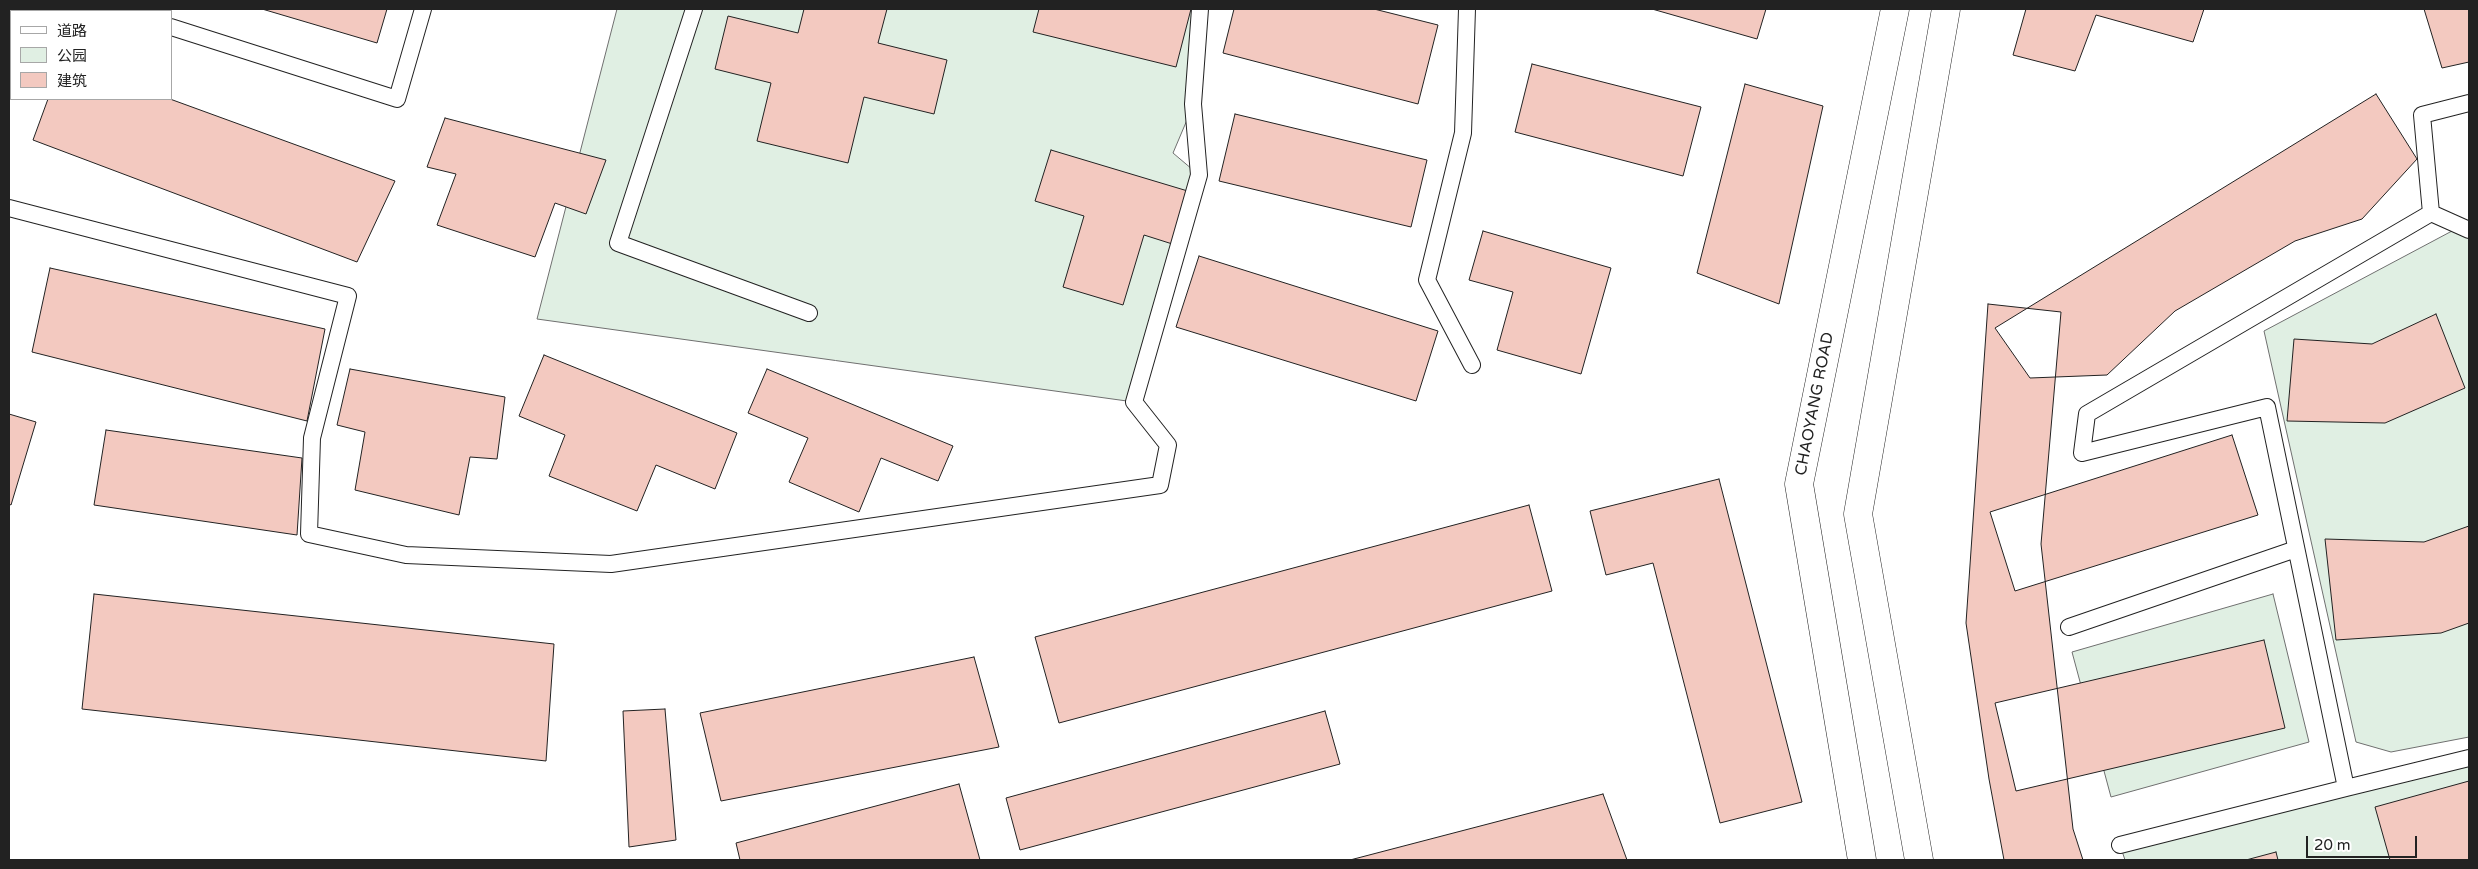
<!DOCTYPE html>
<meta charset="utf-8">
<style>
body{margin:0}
#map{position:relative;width:2478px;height:869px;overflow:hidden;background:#fff;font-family:"Varela Round","Noto Sans SC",sans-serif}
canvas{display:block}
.frame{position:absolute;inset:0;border:10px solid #222;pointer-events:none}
.legend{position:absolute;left:10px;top:10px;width:162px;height:90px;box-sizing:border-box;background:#fff;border:1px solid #a7a7a7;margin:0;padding:6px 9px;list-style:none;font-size:15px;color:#222}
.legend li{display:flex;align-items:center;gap:10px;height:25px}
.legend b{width:25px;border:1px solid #a7a7a7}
.scale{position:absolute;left:2306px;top:836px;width:111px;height:22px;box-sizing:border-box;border:2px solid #222;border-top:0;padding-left:6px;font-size:15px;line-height:18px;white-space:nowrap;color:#222;-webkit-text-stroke:4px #fff;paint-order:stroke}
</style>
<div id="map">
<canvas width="2478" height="869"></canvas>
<div class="frame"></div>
<ul class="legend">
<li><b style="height:6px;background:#fff"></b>道路</li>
<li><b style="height:14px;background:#e0efe3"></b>公园</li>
<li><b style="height:14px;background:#f3c9c0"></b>建筑</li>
</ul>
<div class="scale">20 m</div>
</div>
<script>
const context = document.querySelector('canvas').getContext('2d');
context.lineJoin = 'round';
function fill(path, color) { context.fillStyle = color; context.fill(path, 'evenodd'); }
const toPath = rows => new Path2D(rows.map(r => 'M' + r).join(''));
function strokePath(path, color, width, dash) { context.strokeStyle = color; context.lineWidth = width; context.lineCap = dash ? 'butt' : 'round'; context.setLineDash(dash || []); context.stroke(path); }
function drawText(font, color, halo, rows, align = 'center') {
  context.font = font + ' "Varela Round",sans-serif'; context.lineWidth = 4; context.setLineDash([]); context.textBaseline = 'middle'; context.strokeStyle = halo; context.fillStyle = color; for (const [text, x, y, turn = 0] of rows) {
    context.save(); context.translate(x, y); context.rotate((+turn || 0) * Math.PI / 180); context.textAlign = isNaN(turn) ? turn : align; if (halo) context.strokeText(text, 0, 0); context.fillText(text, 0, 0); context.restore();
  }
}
const green = toPath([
 [617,9,1202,9,1198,94,1173,153,1199,175,1134,402,537,319,617,9],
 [2467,223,2469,231,2469,737,2391,752,2356,742,2264,331,2467,223],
 [2273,594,2309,742,2111,797,2072,652,2273,594],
 [2469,758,2469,860,2125,860,2120,845,2469,758]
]);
const building = toPath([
 [262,9,387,9,377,43,262,9],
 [804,9,887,9,878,43,947,60,934,114,864,97,848,163,757,141,771,83,715,69,728,16,798,33,804,9],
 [1039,9,1191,9,1176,67,1033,32,1039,9],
 [1234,9,1374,9,1438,25,1418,104,1223,53,1234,9],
 [1652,9,1766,9,1757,39,1652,9],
 [2026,9,2204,9,2193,42,2096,15,2075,71,2013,55,2026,9],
 [2424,9,2469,9,2469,62,2442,68,2424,9],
 [1532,64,1701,107,1683,176,1515,132,1532,64],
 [1745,84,1823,106,1779,304,1697,273,1745,84],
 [2376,94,2417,159,2362,219,2295,241,2175,311,2107,375,2030,378,1995,328,2376,94],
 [48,99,170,99,395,181,357,262,33,140,48,99],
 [1235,114,1427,160,1411,227,1219,181,1235,114],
 [445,118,606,160,586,214,555,203,535,257,437,225,456,174,427,167,445,118],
 [1051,150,1201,195,1185,248,1144,235,1123,305,1063,287,1084,216,1035,201,1051,150],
 [1483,231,1611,268,1581,374,1497,350,1513,292,1469,280,1483,231],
 [1199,256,1438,331,1416,401,1176,327,1199,256],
 [50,268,325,329,307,421,32,352,50,268],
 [1988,304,2061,312,2041,544,2073,829,2083,860,2004,860,1989,779,1966,623,1988,304],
 [2436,314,2465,388,2385,423,2287,421,2294,339,2372,344,2436,314],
 [544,355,737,433,715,489,656,465,637,511,549,476,565,435,519,416,544,355],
 [350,369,505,397,497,459,470,457,459,515,355,490,365,432,337,425,350,369],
 [767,369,953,446,938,481,881,458,859,512,789,482,808,438,748,413,767,369],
 [9,414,36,422,11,505,9,504,9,414],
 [106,430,302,458,297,535,94,505,106,430],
 [2232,435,2258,515,2015,591,1990,512,2232,435],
 [1719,479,1802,802,1720,823,1653,563,1606,575,1590,511,1719,479],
 [1529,505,1552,591,1059,723,1035,637,1529,505],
 [2469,526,2469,623,2441,633,2336,640,2325,539,2424,542,2469,526],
 [94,594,554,644,546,761,82,709,94,594],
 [2264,640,2285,728,2016,791,1995,703,2264,640],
 [974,657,999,747,721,801,700,713,974,657],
 [665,709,676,840,629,847,623,711,665,709],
 [1325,711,1340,764,1020,850,1006,798,1325,711],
 [2469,781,2469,860,2390,860,2375,807,2469,781],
 [959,784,980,860,740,860,736,843,959,784],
 [1603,794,1627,860,1350,860,1603,794],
 [2276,852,2278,860,2246,860,2276,852]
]);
const service = toPath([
 [115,9,123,11],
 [694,9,618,243,809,313],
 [1467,9,1463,133,1427,280,1472,365],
 [171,27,397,99,423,9],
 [9,208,348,296,312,438,309,534,406,555,611,564,1160,485,1168,445,1134,402,1199,175,1193,104,1200,9],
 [2431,213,2422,115,2469,103],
 [2469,230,2431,213,2087,414,2082,453,2267,407,2346,788,2469,758],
 [2069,627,2296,549],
 [2120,845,2346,788]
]);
const secondary = toPath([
 [1862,860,1799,484,1895,9],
 [1919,860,1858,514,1946,9]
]);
const streetNames = [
 ["CHAOYANG ROAD",1815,404,-79]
];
fill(green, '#e0efe3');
strokePath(green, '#6f6f6f', 1);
fill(building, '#f3c9c0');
strokePath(building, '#222', 1);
strokePath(service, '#222', 18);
strokePath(secondary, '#222', 29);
strokePath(service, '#fff', 16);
strokePath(secondary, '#fff', 28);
drawText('16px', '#222', '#fff', streetNames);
</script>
